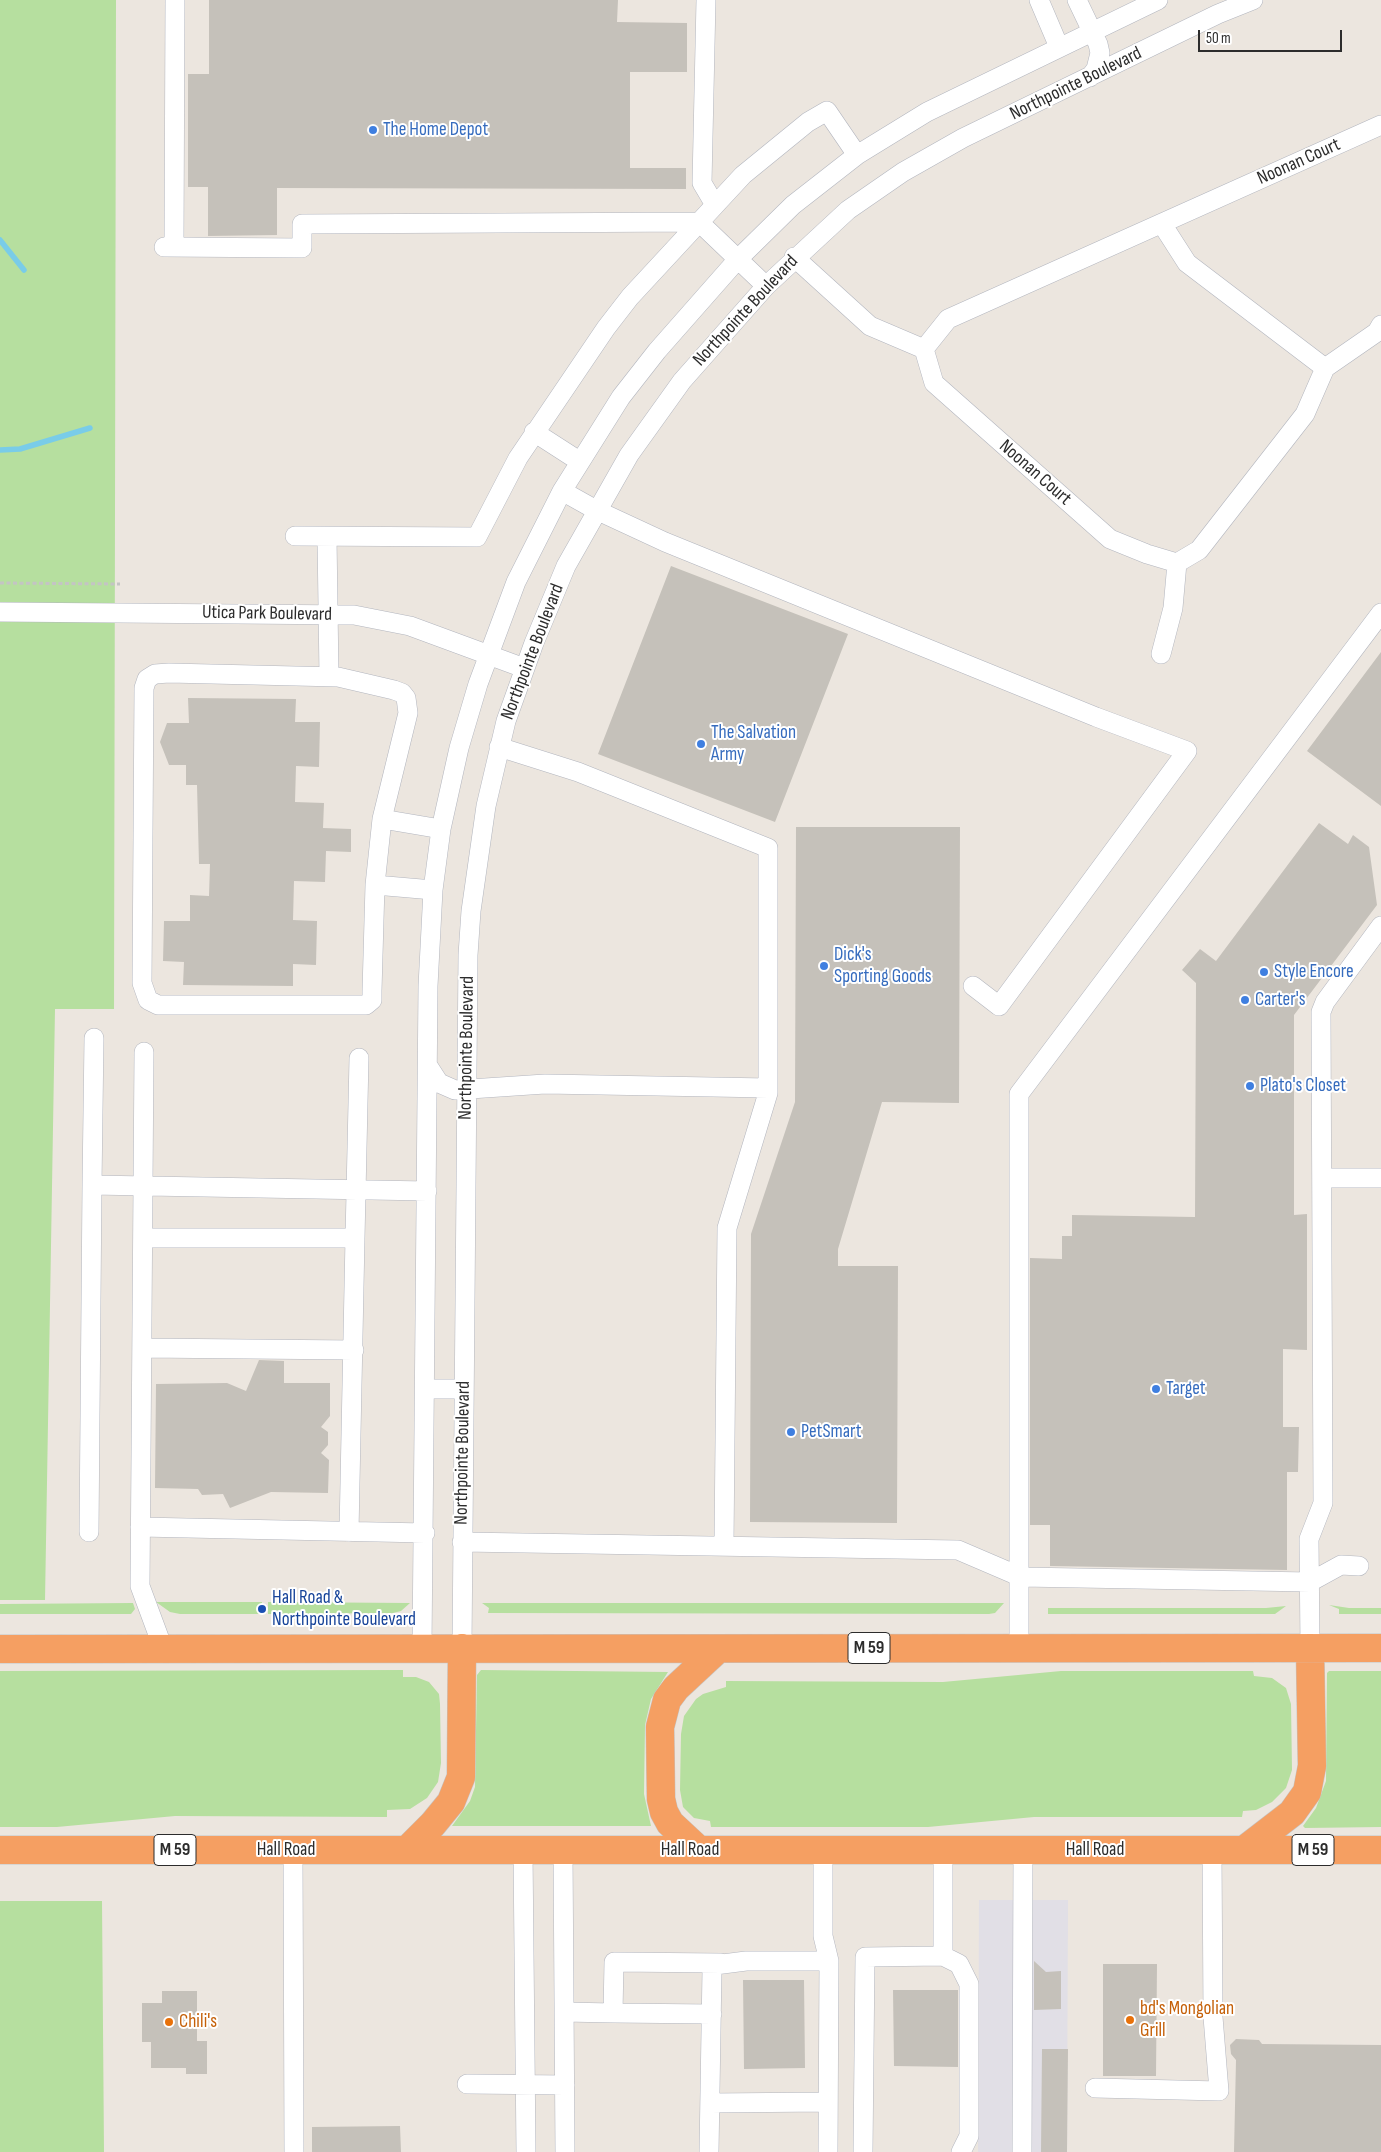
<!DOCTYPE html>
<style>
body{margin:0}
#map{position:relative;width:1381px;height:2152px;overflow:hidden;background:#ece6df;font-family:"Sofia Sans Condensed",sans-serif}
canvas{display:block}
.scale{position:absolute;left:1198px;top:30px;width:144px;height:22px;box-sizing:border-box;border:2px solid #2c2c2c;border-top:0;padding-left:6px;font-size:15px;line-height:18px;white-space:nowrap;color:#2c2c2c;-webkit-text-stroke:4px #fff;paint-order:stroke}
</style>
<div id="map">
<canvas width="1381" height="2152"></canvas>
<div class="scale">50 m</div>
</div>
<script>
const context = document.querySelector('canvas').getContext('2d');
context.lineJoin = 'round';
function fill(path, color) { context.fillStyle = color; context.fill(path, 'evenodd'); }
const toPath = rows => new Path2D(rows.map(r => 'M' + r).join(''));
function strokePath(path, color, width, dash) { context.strokeStyle = color; context.lineWidth = width; context.lineCap = dash ? 'butt' : 'round'; context.setLineDash(dash || []); context.stroke(path); }
function drawText(font, color, halo, rows, align = 'center') {
  context.font = font + ' "Sofia Sans Condensed",sans-serif'; context.lineWidth = 4; context.setLineDash([]); context.textBaseline = 'middle'; context.strokeStyle = halo; context.fillStyle = color; for (const [text, x, y, turn = 0] of rows) {
    context.save(); context.translate(x, y); context.rotate((+turn || 0) * Math.PI / 180); context.textAlign = isNaN(turn) ? turn : align; if (halo) context.strokeText(text, 0, 0); context.fillText(text, 0, 0); context.restore();
  }
}
const industrial = toPath([
 [979,1900,1068,1900,1067,2152,978,2152]
]);
const green = toPath([
 [0,0,116,0,114,1009,55,1009,45,1600,0,1600],
 [156,1602,262,1602,262,1614,180,1614,170,1612],
 [268,1602,410,1603,401,1611,393,1613,268,1614],
 [133,1603,135,1609,131,1614,0,1614,0,1604],
 [1004,1603,995,1613,989,1614,494,1613,488,1613,489,1608,482,1603],
 [1329,1605,1349,1608,1381,1608,1381,1614,1339,1614,1339,1609],
 [1286,1606,1275,1614,1048,1614,1048,1608,1266,1608],
 [403,1670,403,1677,416,1677,429,1682,439,1694,440,1704,441,1763,438,1782,427,1798,410,1809,387,1810,387,1817,175,1816,57,1827,0,1827,0,1671],
 [481,1670,668,1672,651,1699,645,1725,644,1794,651,1826,452,1826,470,1801,475,1787,477,1675],
 [1061,1671,1253,1671,1254,1676,1272,1678,1286,1688,1291,1704,1292,1770,1286,1788,1272,1802,1256,1810,1243,1811,1242,1817,1034,1817,928,1827,711,1827,710,1821,694,1818,683,1807,680,1790,681,1734,684,1716,696,1699,703,1694,726,1687,726,1681,943,1682],
 [1329,1671,1381,1671,1381,1827,1305,1828,1303,1826,1316,1808,1326,1781,1327,1673],
 [0,1901,102,1901,104,2152,0,2152]
]);
const stream = toPath([
 [0,240,24,270],
 [0,450,20,449,90,428]
]);
const building = toPath([
 [209,0,618,0,617,22,687,23,687,72,630,72,630,168,686,168,686,189,277,188,277,235,208,236,208,187,188,187,188,74,209,74],
 [671,566,848,634,775,822,598,754],
 [1381,652,1381,806,1307,751],
 [188,698,296,699,295,722,320,722,319,767,296,766,295,802,324,803,323,828,351,829,351,852,326,851,325,882,294,881,293,920,317,921,316,965,293,964,293,986,183,985,184,962,163,961,164,921,190,921,190,895,209,896,210,864,199,864,197,785,186,785,186,765,169,765,160,742,167,723,189,723],
 [1319,823,1348,844,1353,835,1369,847,1377,905,1294,1015,1294,1215,1307,1214,1307,1350,1283,1349,1283,1427,1299,1427,1298,1472,1287,1472,1287,1570,1050,1566,1050,1525,1030,1525,1030,1258,1062,1259,1062,1236,1072,1236,1072,1215,1195,1217,1196,983,1182,970,1200,949,1216,961],
 [796,827,960,827,959,1103,882,1102,838,1249,838,1266,898,1266,897,1523,750,1522,751,1234,795,1102],
 [259,1360,284,1361,284,1383,330,1383,330,1416,321,1427,328,1432,328,1445,321,1453,329,1460,328,1493,271,1492,230,1508,223,1494,202,1495,198,1489,155,1488,156,1384,227,1383,246,1391],
 [1034,1961,1046,1972,1061,1971,1061,2009,1034,2010],
 [1103,1964,1157,1964,1156,2076,1103,2076],
 [743,1980,804,1980,805,2068,744,2069],
 [893,1990,958,1990,958,2067,894,2066],
 [162,1991,197,1991,197,2041,207,2041,207,2074,186,2074,186,2068,151,2068,151,2042,142,2042,142,2003,162,2003],
 [1236,2039,1259,2040,1262,2044,1381,2045,1381,2152,1234,2152,1236,2060,1231,2054,1230,2045],
 [1042,2049,1068,2049,1067,2152,1041,2152],
 [400,2126,401,2152,312,2152,312,2127]
]);
const path = toPath([
 [0,583,120,584]
]);
const minor = toPath([
 [706,0,702,183,715,205],
 [1039,0,1059,47],
 [1077,0,1098,44,1100,53,1096,69,1090,77],
 [1162,224,1187,263,1325,368],
 [164,247,302,248,302,224,699,222,766,286],
 [174,247,175,0],
 [794,257,870,326,924,349,934,383,1110,539,1147,554,1177,563],
 [924,349,948,319,1381,125],
 [534,432,579,461],
 [562,491,596,510,665,542,1096,717,1187,751,999,1006,973,986],
 [295,536,477,537,518,458,606,328,630,297,743,175,808,122,827,111,857,155],
 [327,537,329,676],
 [0,612,354,615,410,626,524,668],
 [1161,654,1173,608,1177,563,1199,550,1305,414,1325,368,1377,332,1381,325],
 [169,673,338,677,394,690,402,693,406,698,408,713,382,819,375,885,372,991,372,1000,366,1005,158,1005,148,1000,142,983,144,688,147,679,155,674,169,673],
 [499,747,578,772,768,848,768,1093,727,1228,724,1545],
 [382,819,441,829],
 [375,885,433,890],
 [144,1052,140,1586,163,1648],
 [428,1066,439,1083,455,1090,545,1084,768,1088],
 [1322,1178,1381,1178],
 [92,1185,94,1038],
 [143,1238,355,1238,349,1532],
 [355,1238,359,1058],
 [143,1348,354,1350],
 [426,1389,464,1389],
 [140,1527,425,1533],
 [89,1532,92,1185,427,1191],
 [462,1542,958,1550,1021,1577,1310,1582,1341,1565,1359,1566],
 [422,1648,428,986,433,890,441,829,459,748,478,684,516,582,562,491,621,397,657,351,738,259,793,205,857,155,927,112,1158,0],
 [462,1648,468,955,471,911,486,806,506,721,534,643,566,566,629,455,682,381,766,286,848,210,903,172,963,138,1218,14,1253,0],
 [1019,1648,1019,1094,1381,613],
 [1310,1648,1309,1539,1323,1503,1321,1012,1325,1002,1381,926],
 [293,1850,294,2152],
 [563,1850,565,2152],
 [823,1850,823,1936,829,1961,828,2152],
 [523,1851,526,2152],
 [943,1956,943,1850],
 [564,2012,613,2013],
 [712,2014,613,2013,614,1962,721,1963],
 [467,2084,565,2085],
 [1095,2088,1219,2091,1213,2017,1212,1850],
 [710,2103,828,2102],
 [709,2152,712,1970,715,1965,746,1961,829,1961],
 [863,2152,865,1957,943,1956,959,1964,969,1984,969,2136,961,2152],
 [1022,2152,1023,1850]
]);
const highway = toPath([
 [0,1649,1381,1648],
 [0,1850,1381,1850],
 [407,1850,433,1824,451,1802,461,1777,462,1648],
 [699,1850,670,1823,664,1812,661,1799,660,1727,667,1700,676,1688,718,1649],
 [1244,1850,1292,1813,1307,1792,1312,1766,1310,1648]
]);
const markers = [
 [373,130,5,"#3f7fe0"],
 [701,744,5,"#3f7fe0"],
 [824,966,5,"#3f7fe0"],
 [1264,972,5,"#3f7fe0"],
 [1245,1000,5,"#3f7fe0"],
 [1250,1086,5,"#3f7fe0"],
 [1156,1389,5,"#3f7fe0"],
 [791,1432,5,"#3f7fe0"],
 [262,1609,5,"#1a4fb4"],
 [1130,2020,5,"#e8710a"],
 [169,2022,5,"#e8710a"]
];
const shields = [
 [869,1648,42],
 [175,1850,42],
 [1313,1850,42]
];
const shieldNames = [
 ["M 59",869,1648],
 ["M 59",175,1850],
 ["M 59",1313,1850]
];
const streetNames = [
 ["Northpointe Boulevard",1076,84,-26],
 ["Noonan Court",1299,162,-24],
 ["Northpointe Boulevard",746,311,-47],
 ["Noonan Court",1035,473,41],
 ["Utica Park Boulevard",267,614,1],
 ["Northpointe Boulevard",533,652,-69],
 ["Northpointe Boulevard",467,1048,-89],
 ["Northpointe Boulevard",463,1453,-89],
 ["Hall Road",286,1850],
 ["Hall Road",690,1850],
 ["Hall Road",1095,1850]
];
const shopNames = [
 ["The Home Depot",383,130],
 ["The Salvation",711,733],
 ["Army",711,755],
 ["Dick's",834,955],
 ["Sporting Goods",834,977],
 ["Style Encore",1274,972],
 ["Carter's",1255,1000],
 ["Plato's Closet",1260,1086],
 ["Target",1166,1389],
 ["PetSmart",801,1432]
];
const transitNames = [
 ["Hall Road &",272,1598],
 ["Northpointe Boulevard",272,1620]
];
const foodNames = [
 ["bd's Mongolian",1140,2009],
 ["Grill",1140,2031],
 ["Chili's",179,2022]
];
fill(industrial, '#e1dfe6');
fill(green, '#b6df9f');
strokePath(stream, '#79cce8', 5.5);
fill(building, '#c5c1ba');
strokePath(minor, '#b2b5be', 20);
strokePath(highway, '#c4c4c4', 29);
strokePath(path, '#c4c4c4', 3, [4, 2.5]);
strokePath(minor, '#fff', 19);
strokePath(highway, '#f59f62', 28);
for (const [x, y, r, color] of markers) { const dot = new Path2D(); dot.arc(x, y, r, 0, 2 * Math.PI); context.fillStyle = color; context.fill(dot); strokePath(dot, '#fff', 2); }
for (const [x, y, w] of shields) { const box = new Path2D(); box.roundRect(x - w / 2, y - 15.5, w, 31, 4); context.fillStyle = '#fff'; context.fill(box); strokePath(box, '#2c2c2c', 1); }
drawText('bold 18px', '#2c2c2c', null, shieldNames);
drawText('19px', '#2c2c2c', '#fff', streetNames);
drawText('19px', '#366cbe', '#fff', shopNames, 'left');
drawText('19px', '#164399', '#fff', transitNames, 'left');
drawText('19px', '#c56008', '#fff', foodNames, 'left');
</script>
